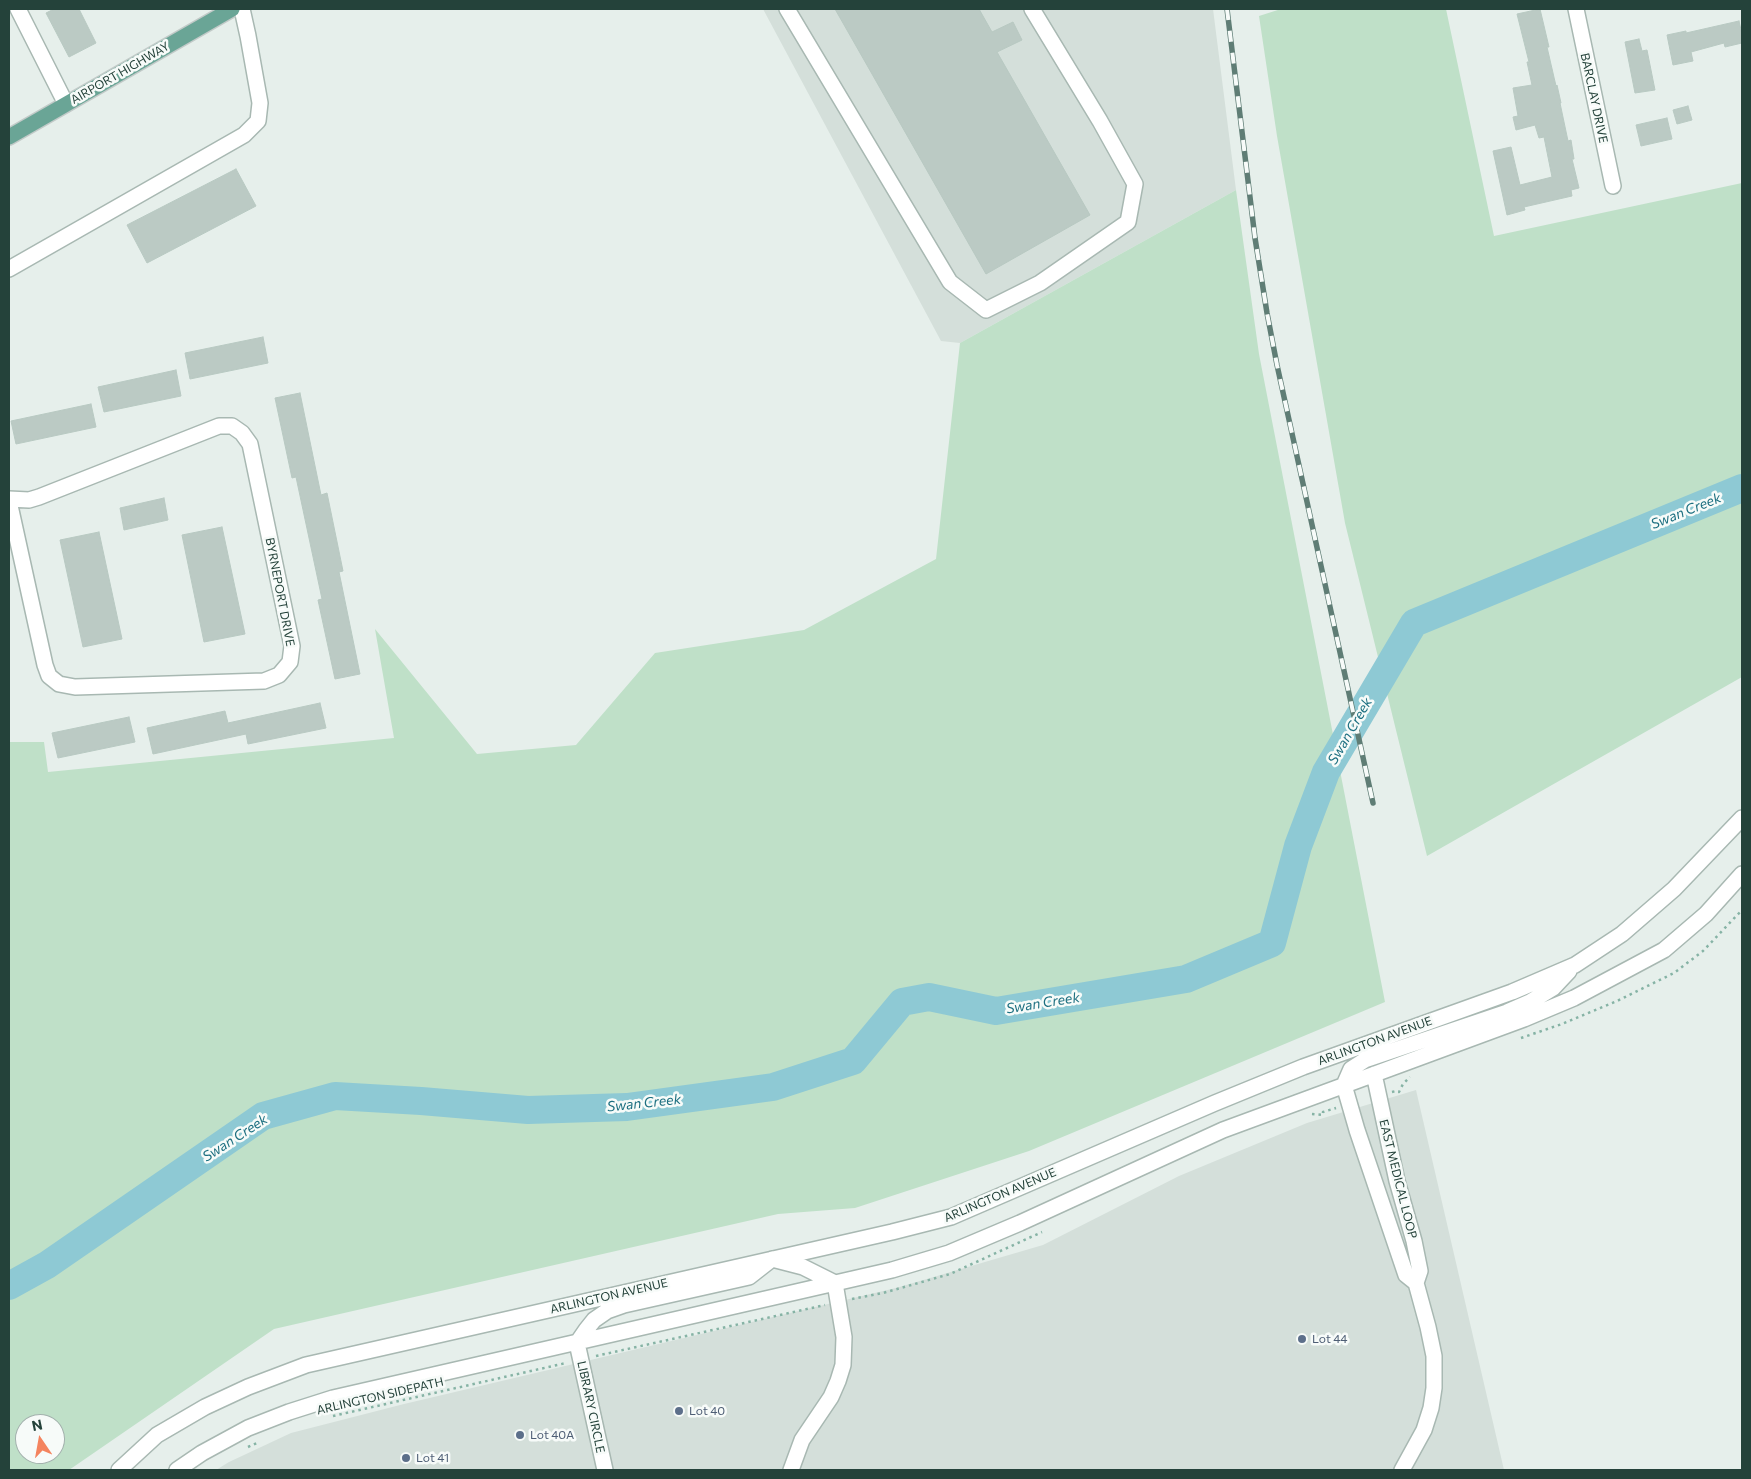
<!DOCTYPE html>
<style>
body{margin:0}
#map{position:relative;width:1751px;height:1479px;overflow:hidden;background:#e6efeb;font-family:Commissioner,sans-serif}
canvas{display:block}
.frame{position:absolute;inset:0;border:10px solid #24423a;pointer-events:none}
.north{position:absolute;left:15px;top:1414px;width:50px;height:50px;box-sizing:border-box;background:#f7fbf9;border:1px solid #a3b1ad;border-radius:50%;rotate:348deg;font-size:14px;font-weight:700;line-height:20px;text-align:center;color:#24423a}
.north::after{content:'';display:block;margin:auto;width:18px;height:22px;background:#f4845f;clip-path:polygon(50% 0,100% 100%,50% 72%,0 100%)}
</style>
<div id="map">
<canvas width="1751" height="1479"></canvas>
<div class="frame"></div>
<div class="north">N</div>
</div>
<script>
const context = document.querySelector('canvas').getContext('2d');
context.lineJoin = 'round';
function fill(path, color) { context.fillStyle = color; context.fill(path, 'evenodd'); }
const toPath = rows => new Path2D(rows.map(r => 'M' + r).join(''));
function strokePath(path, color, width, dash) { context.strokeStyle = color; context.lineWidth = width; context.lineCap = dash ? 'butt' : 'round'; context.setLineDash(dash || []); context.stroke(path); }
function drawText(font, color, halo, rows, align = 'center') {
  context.font = font + ' Commissioner,sans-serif'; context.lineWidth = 5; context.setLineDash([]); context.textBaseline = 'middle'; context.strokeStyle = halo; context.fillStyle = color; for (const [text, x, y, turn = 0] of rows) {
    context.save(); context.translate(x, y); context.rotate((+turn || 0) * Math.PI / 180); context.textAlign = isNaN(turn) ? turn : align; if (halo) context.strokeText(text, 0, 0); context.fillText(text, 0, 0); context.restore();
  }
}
const built = toPath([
 [763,9,1213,9,1236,190,960,343,941,341],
 [1416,1090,1504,1470,216,1470,229,1462,291,1433,404,1404,896,1288,1043,1245,1179,1176,1307,1123]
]);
const green = toPath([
 [1281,9,1446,9,1494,236,1742,183,1742,677,1427,856,1345,523,1277,136,1259,16],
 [1236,190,1259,354,1385,1002,1029,1151,855,1208,778,1214,274,1329,69,1470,9,1470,9,742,44,742,48,772,394,738,375,629,477,754,576,745,655,653,804,630,936,559,960,343],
 [25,1424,55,1424,55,1454,25,1454]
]);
const river = toPath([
 [9,1286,47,1265,263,1116,335,1096,421,1101,528,1110,627,1107,773,1087,853,1061,902,1002,929,997,996,1011,1186,979,1272,943,1298,846,1326,772,1414,623,1742,488]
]);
const building = toPath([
 [54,9,79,9,96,43,69,57,46,13,54,9],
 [835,9,979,9,992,32,1013,22,1022,40,997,52,1090,215,986,274,835,9],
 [1540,9,1549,47,1547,47,1556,86,1557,85,1561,103,1560,103,1568,141,1571,140,1574,159,1572,159,1579,188,1571,190,1572,196,1524,207,1525,210,1507,215,1493,151,1511,147,1520,185,1552,177,1544,137,1539,138,1535,125,1516,130,1513,117,1518,116,1513,88,1532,85,1527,62,1529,62,1517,14,1540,9],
 [1739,21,1742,34,1742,43,1725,47,1724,43,1691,52,1693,61,1673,65,1667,35,1686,31,1686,33,1739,21],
 [1639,39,1642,51,1647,50,1655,90,1635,93,1625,42,1639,39],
 [1688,106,1692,120,1677,124,1673,110,1688,106],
 [1667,118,1672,139,1641,146,1636,125,1667,118],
 [236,169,256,206,147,263,127,225,236,169],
 [263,337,268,363,190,379,185,353,263,337],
 [176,370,181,396,104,412,98,387,176,370],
 [300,393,321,495,327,493,343,571,339,572,360,674,335,679,318,600,322,599,296,477,292,478,275,398,300,393],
 [91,404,96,427,16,444,11,421,91,404],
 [164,498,168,520,124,530,120,508,164,498],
 [222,527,245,634,204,642,182,535,222,527],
 [99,532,122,639,83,647,60,540,99,532],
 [320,703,326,728,248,744,246,734,153,754,147,728,225,711,228,723,320,703],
 [129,717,135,742,58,758,52,733,129,717]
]);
const path = toPath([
 [1521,1038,1562,1024,1617,1001,1674,973,1703,951,1742,910],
 [1392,1092,1396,1091,1399,1092,1403,1084,1410,1077],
 [1312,1114,1323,1115,1323,1112,1336,1108],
 [852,1299,883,1293,950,1274,1042,1232],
 [596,1356,825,1305],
 [333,1416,566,1363],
 [248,1447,259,1442]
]);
const minor = toPath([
 [18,9,66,104],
 [787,9,950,282,986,310,1040,283,1128,222,1135,184,1100,121,1032,9],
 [1576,9,1613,186],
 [9,269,244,135,258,121,260,103,248,36,242,9],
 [9,499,29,500,39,497,219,426,232,426,242,433,250,444,292,646,290,662,279,675,264,681,75,687,59,684,49,676,45,665,9,501],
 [1374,1074,1397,1181,1414,1241,1420,1271,1416,1283],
 [1344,1085,1357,1130,1406,1275,1416,1283,1428,1327,1434,1356,1434,1388,1431,1408,1424,1430,1402,1470],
 [1344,1085,1351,1069,1365,1060,1507,1012,1530,1002,1553,988,1569,971],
 [119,1470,157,1435,205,1407,248,1387,306,1365,892,1232,951,1217,1215,1103,1303,1067,1512,992,1575,965,1622,934,1674,889,1742,818],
 [177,1470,202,1453,248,1428,289,1412,333,1398,892,1270,949,1253,1020,1223,1223,1130,1524,1019,1574,998,1664,950,1706,914,1742,874],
 [605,1470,577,1343,586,1330,594,1320,607,1311,624,1305,749,1277,772,1259,803,1267,835,1283,844,1337,843,1365,838,1381,831,1397,802,1440,791,1470]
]);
const major = toPath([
 [9,137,232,9]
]);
const rail = toPath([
 [1227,9,1255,238,1267,313,1277,365,1373,803]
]);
const markers = [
 [1302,1339,5,"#5c6f8a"],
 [679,1411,5,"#5c6f8a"],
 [520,1435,5,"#5c6f8a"],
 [406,1458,5,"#5c6f8a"]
];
const streetNames = [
 ["AIRPORT HIGHWAY",120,73,-30],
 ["BARCLAY DRIVE",1594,98,78],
 ["BYRNEPORT DRIVE",280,592,79],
 ["ARLINGTON AVENUE",1375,1041,-20],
 ["EAST MEDICAL LOOP",1398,1179,76],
 ["ARLINGTON AVENUE",1000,1195,-23],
 ["ARLINGTON AVENUE",609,1296,-13],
 ["ARLINGTON SIDEPATH",380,1396,-13],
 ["LIBRARY CIRCLE",591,1407,78]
];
const serviceNames = [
 ["Lot 44",1312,1339],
 ["Lot 40",689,1411],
 ["Lot 40A",530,1435],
 ["Lot 41",416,1458]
];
const waterNames = [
 ["Swan Creek",1686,511,-22],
 ["Swan Creek",1350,731,-60],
 ["Swan Creek",1043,1003,-9],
 ["Swan Creek",644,1103,-6],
 ["Swan Creek",235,1138,-33]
];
fill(built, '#d4dfda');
fill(green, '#bfe0c8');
strokePath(river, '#8ec9d4', 28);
fill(building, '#bbcac4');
strokePath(building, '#b8c9c2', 1);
strokePath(minor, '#a8b8b2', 18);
strokePath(major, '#c2cac8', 18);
strokePath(path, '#86b3a5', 2.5, [2.5, 4]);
strokePath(minor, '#fff', 15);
strokePath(major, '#6aa596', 15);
strokePath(rail, '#5f7d75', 5.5);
strokePath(rail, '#f7fbf9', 4, [11]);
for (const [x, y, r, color] of markers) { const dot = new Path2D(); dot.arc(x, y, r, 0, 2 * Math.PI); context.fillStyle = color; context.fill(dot); strokePath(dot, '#f7fbf9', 2); }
drawText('12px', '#24423a', '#f7fbf9', streetNames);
drawText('12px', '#4e5e75', '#f7fbf9', serviceNames, 'left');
drawText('italic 14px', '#1c6f80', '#f7fbf9', waterNames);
</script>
